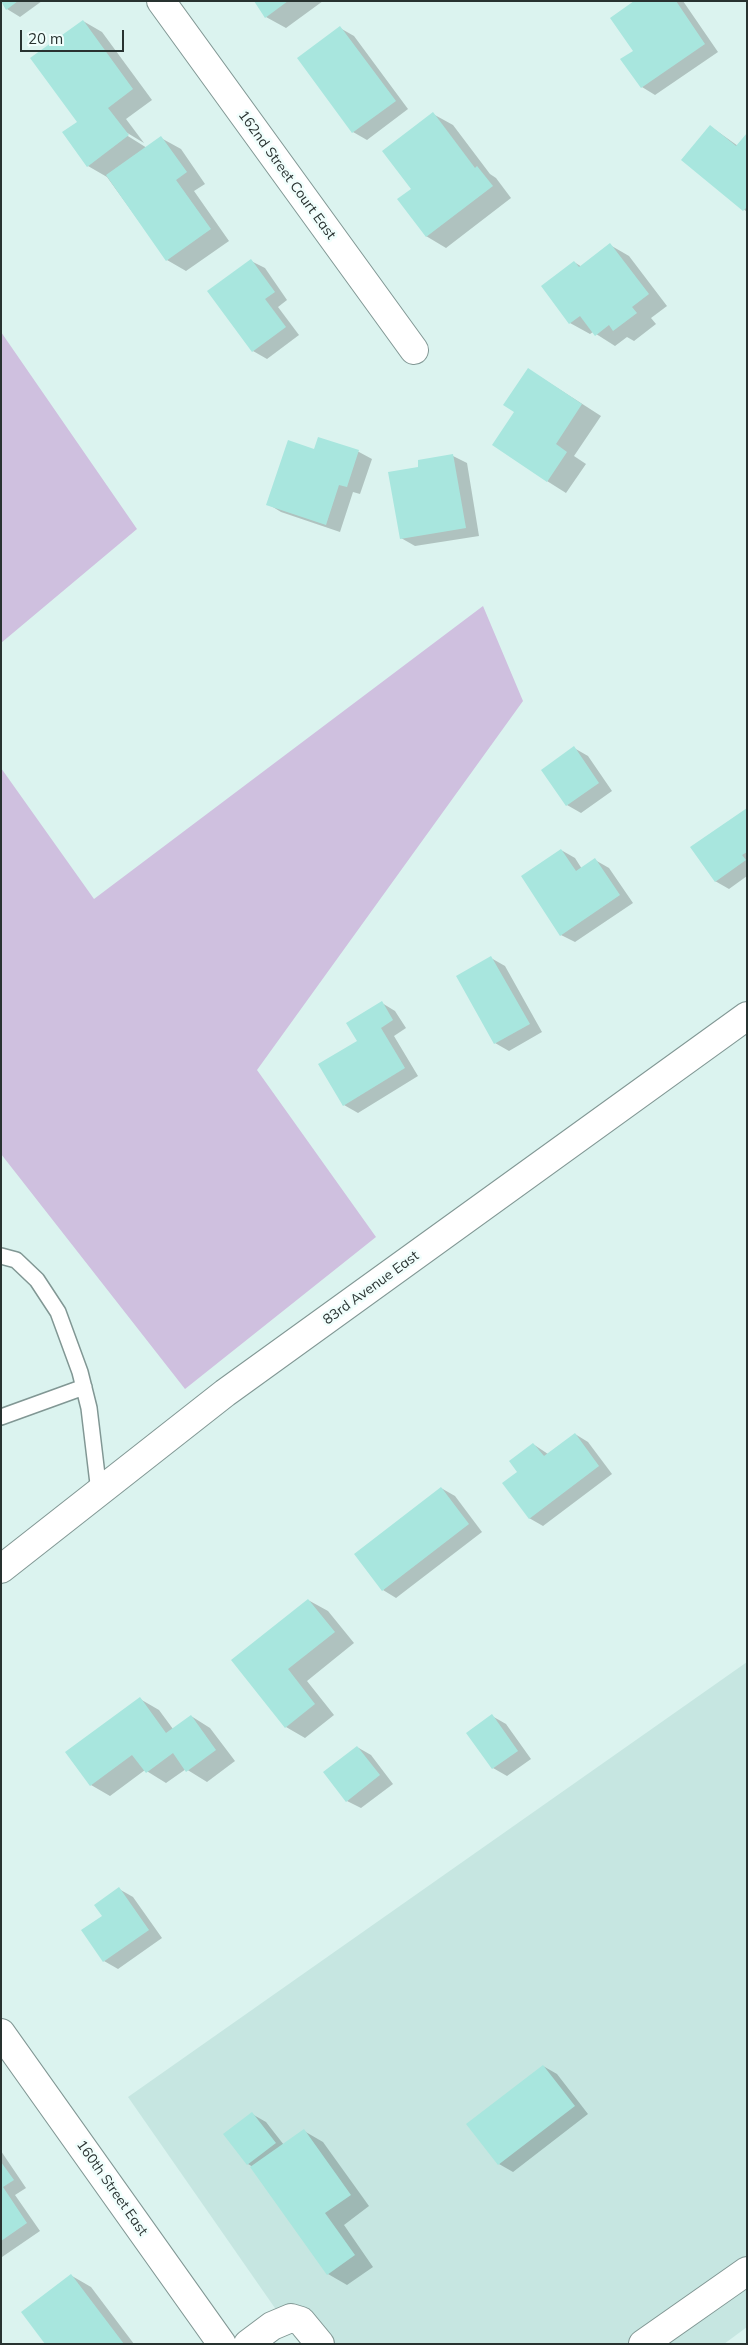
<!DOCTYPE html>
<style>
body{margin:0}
#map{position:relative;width:748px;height:2345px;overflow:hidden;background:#dbf3ef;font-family:Mulish,sans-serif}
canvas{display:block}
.frame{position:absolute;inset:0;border:2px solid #283230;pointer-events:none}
.scale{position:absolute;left:20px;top:30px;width:104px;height:22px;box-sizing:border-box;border:2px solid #283230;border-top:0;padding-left:6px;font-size:15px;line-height:18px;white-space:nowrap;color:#283230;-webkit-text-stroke:4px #f0fefc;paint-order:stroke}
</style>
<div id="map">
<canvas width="748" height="2345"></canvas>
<div class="frame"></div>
<div class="scale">20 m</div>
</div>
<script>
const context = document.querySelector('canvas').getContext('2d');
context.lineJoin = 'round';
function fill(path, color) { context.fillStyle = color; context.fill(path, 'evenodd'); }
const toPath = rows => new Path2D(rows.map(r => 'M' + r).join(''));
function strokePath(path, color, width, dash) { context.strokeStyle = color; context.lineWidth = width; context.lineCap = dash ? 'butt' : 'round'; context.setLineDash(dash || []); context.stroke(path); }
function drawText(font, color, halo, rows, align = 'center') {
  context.font = font + ' Mulish,sans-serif'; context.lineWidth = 5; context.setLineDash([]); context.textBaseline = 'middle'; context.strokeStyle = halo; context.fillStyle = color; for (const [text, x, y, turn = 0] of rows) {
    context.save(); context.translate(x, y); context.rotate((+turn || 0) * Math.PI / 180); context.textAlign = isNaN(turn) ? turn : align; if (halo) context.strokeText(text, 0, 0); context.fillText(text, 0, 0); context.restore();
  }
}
const built = toPath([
 [747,1662,747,2327,724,2344,300,2344,128,2097]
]);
const green = toPath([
 [1,332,137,529,1,643],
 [483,606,523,701,257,1070,376,1237,185,1389,1,1154,1,768,94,899]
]);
const shadow = toPath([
 [2,1,42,1,20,17,7,9],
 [255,1,323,1,286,28,266,17],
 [636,1,683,1,718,52,655,95,642,87],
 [83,21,102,32,152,100,126,119,144,143,124,131,123,133,147,148,161,138,181,149,205,184,194,191,229,241,186,271,167,260,107,177,88,166,78,122],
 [340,28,354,36,408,109,367,140,353,132],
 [433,114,453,125,490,174,496,178,511,198,446,248,426,236,412,190],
 [710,126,738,146,747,135,747,212,683,160],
 [610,245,629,256,667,306,651,318,656,324,634,341,627,337,615,346,593,332,590,334,570,323,574,262,582,267],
 [251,261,265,268,287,300,278,307,299,335,267,359,253,351,209,292],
 [528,369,601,416,574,456,586,464,566,493,547,481,515,411],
 [319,439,359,452,372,459,360,494,353,492,340,532,281,512,268,504,315,450],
 [453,456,467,463,479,536,415,546,401,538,420,468],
 [574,748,588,756,612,791,581,813,567,805],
 [747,810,747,876,729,889,715,881],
 [561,850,575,858,582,869,595,860,609,868,633,903,575,942,561,935],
 [491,958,505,966,542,1032,509,1051,495,1043],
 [382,1003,395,1011,406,1028,394,1036,418,1076,358,1113,344,1105,359,1041],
 [575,1434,588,1442,612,1474,543,1526,529,1518,519,1472,533,1444,548,1454],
 [441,1488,455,1496,482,1532,396,1598,383,1590],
 [308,1600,328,1611,354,1643,307,1681,334,1715,305,1738,286,1727,233,1660],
 [140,1699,159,1710,173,1729,191,1716,210,1728,235,1761,207,1782,186,1769,166,1783,145,1770,110,1796,91,1785],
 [492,1716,506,1724,531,1759,507,1776,493,1768],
 [357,1747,371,1755,393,1784,361,1808,347,1801],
 [119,1889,133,1897,162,1938,118,1969,104,1961,103,1916],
 [543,2066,557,2074,588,2114,513,2172,499,2164],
 [252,2114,266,2122,284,2145,304,2131,323,2142,369,2206,344,2225,373,2267,347,2285,328,2274,253,2167,248,2164],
 [1,2151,26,2188,15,2195,40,2231,2,2257],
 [72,2276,91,2287,134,2344,46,2344]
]);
const building = toPath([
 [1,1,18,1,6,10],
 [254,1,288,1,265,18],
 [634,1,676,1,705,44,641,88,620,59,633,51,610,18],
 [83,20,133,89,108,108,129,135,87,167,62,132,77,122,30,58],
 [340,26,396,101,352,133,297,58],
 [433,112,475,168,477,166,493,186,426,237,397,199,411,189,382,151],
 [710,125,736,146,747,133,747,207,743,211,681,160],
 [161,136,187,172,176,180,211,229,166,261,106,175],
 [610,243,649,294,632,307,637,313,613,331,609,325,595,336,580,316,569,324,541,286,574,261,579,267],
 [251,259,275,292,265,299,286,327,252,352,207,291],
 [528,368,582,404,556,444,567,452,547,482,492,445,514,412,503,405],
 [318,437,359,450,347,487,339,485,326,525,266,505,288,440,314,449],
 [453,454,466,528,400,539,388,472,418,467,418,460],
 [574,746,599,783,566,806,541,770],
 [747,808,747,852,742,855,746,860,715,882,690,847],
 [561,849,576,871,595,858,620,895,560,936,521,876],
 [491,956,530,1024,494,1044,456,976],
 [382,1001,393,1020,381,1028,405,1068,343,1106,318,1064,357,1041,346,1023],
 [575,1433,599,1466,529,1519,502,1483,517,1472,509,1461,533,1443,544,1456],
 [441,1487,469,1524,382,1591,354,1554],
 [308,1599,335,1632,288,1669,315,1704,285,1728,231,1660],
 [140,1697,166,1733,191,1715,216,1750,186,1772,173,1753,146,1773,132,1755,90,1786,65,1752],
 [492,1714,518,1751,492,1769,466,1733],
 [357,1746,380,1775,346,1802,323,1772],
 [119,1887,149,1930,103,1962,81,1930,102,1916,94,1905],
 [543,2065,575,2106,498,2165,466,2124],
 [252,2112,276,2143,247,2165,223,2134],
 [304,2129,351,2195,325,2213,355,2255,327,2275,250,2167],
 [1,2162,14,2180,3,2187,27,2223,1,2241],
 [71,2274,124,2344,45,2344,21,2312]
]);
const service = toPath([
 [1,1256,16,1260,37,1280,58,1312,80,1372,89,1408,99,1492],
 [1,1417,84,1387]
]);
const minor = toPath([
 [161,1,414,350],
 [1,1569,225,1393,747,1016],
 [248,2344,272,2326,291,2318,301,2321,320,2344],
 [643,2344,747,2271]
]);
const secondary = toPath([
 [1,2033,222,2344]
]);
const streetNames = [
 ["162nd Street Court East",287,175,54],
 ["83rd Avenue East",371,1288,-36],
 ["160th Street East",112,2188,55]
];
fill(built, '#c6e6e1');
fill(green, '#cfc0df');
fill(shadow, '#0003');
fill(building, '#a8e6de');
strokePath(service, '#819794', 18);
strokePath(minor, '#819794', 30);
strokePath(secondary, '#819794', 30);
strokePath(service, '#fff', 15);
strokePath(minor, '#fff', 28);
strokePath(secondary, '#fff', 28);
drawText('14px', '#283230', '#f0fefc', streetNames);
</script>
